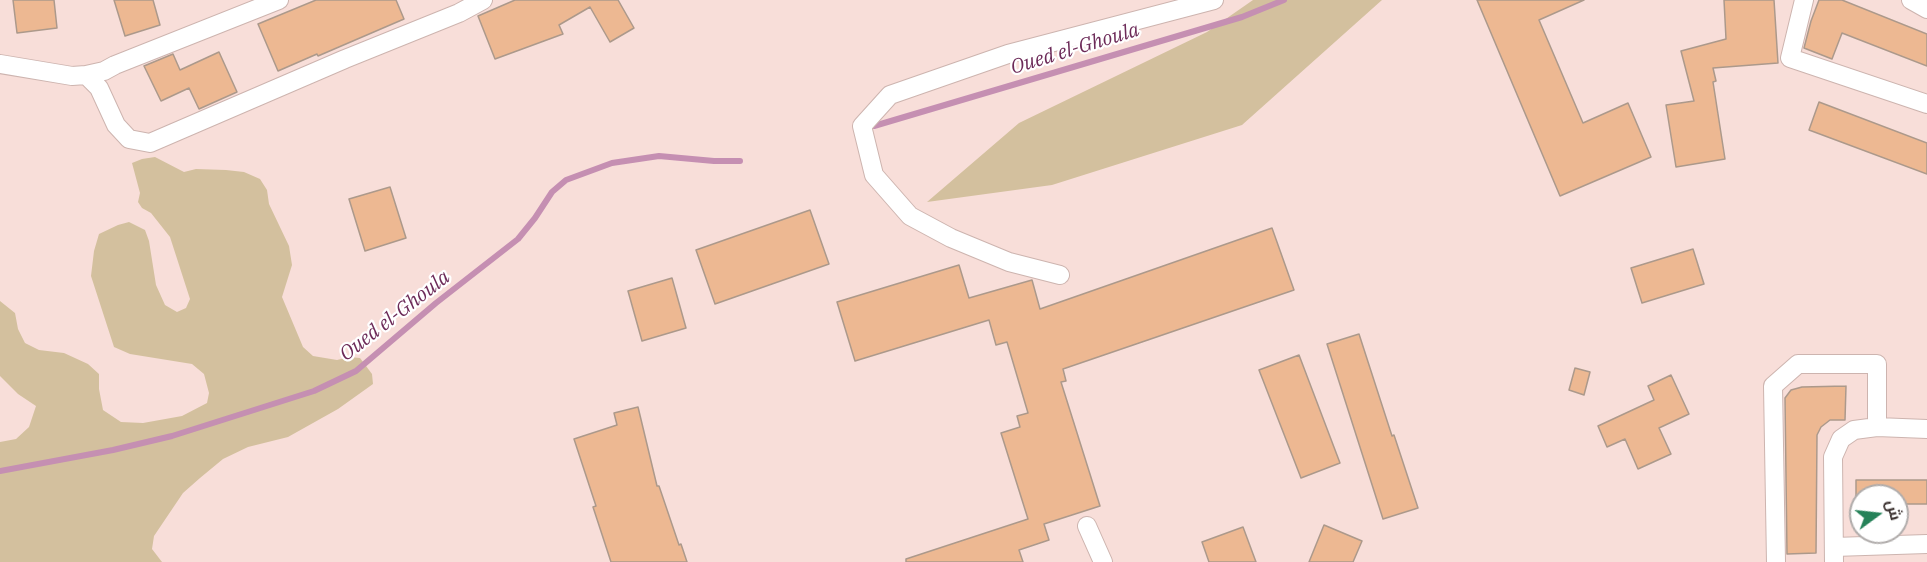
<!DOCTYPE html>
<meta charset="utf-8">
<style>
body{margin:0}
#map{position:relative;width:1927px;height:562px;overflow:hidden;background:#f8ded9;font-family:"IBM Plex Serif",Cairo,serif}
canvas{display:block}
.north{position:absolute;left:1849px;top:484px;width:60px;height:60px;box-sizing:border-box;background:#fff;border:2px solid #b0acab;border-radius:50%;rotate:75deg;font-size:16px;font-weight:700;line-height:24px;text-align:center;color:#3a302e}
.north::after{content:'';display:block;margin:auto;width:21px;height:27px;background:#258259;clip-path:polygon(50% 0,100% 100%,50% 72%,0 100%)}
</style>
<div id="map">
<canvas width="1927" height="562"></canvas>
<div class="north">ش</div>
</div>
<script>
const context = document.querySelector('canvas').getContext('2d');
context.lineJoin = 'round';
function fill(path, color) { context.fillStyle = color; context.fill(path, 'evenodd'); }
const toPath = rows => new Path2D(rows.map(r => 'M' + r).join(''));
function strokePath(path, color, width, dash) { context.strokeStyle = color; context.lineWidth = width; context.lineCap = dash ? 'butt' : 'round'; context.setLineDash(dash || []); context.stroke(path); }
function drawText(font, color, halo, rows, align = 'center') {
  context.font = font + ' "IBM Plex Serif",serif'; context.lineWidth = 4.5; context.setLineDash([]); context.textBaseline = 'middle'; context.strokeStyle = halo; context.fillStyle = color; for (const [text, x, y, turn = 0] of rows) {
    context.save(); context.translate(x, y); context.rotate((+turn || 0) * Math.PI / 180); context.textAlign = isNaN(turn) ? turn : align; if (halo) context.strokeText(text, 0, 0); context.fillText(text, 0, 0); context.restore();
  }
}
const green = toPath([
 [1253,0,1382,0,1242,125,1052,185,927,202,1019,123,1207,32],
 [155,157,184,172,196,169,226,170,244,172,260,179,267,190,269,204,289,246,292,265,282,297,303,347,313,356,337,360,349,357,360,358,372,374,373,384,338,409,288,437,248,447,223,459,200,478,183,493,154,536,152,549,162,562,0,562,0,442,16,439,29,427,36,406,18,394,0,376,0,301,15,313,18,329,25,343,39,350,64,353,88,364,99,374,99,389,103,410,121,422,143,423,182,416,207,403,209,393,204,374,192,364,130,354,114,347,91,276,94,251,99,234,118,225,129,222,145,230,149,241,156,285,165,305,177,312,186,308,190,299,170,237,151,213,142,208,138,202,140,193,132,163,142,159]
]);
const stream = toPath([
 [874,126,1242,17,1284,0],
 [0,471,113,450,172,436,314,391,356,371,436,303,518,239,535,218,552,192,566,180,612,163,659,156,714,161,740,161]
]);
const building = toPath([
 [13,0,54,0,57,28,17,33,13,0],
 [114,0,153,0,160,25,125,36,114,0],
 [316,0,396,0,404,19,318,56,317,54,278,71,258,24,316,0],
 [515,0,618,0,634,28,610,42,590,7,559,25,563,34,495,59,478,16,515,0],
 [1477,0,1584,0,1539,20,1583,123,1628,103,1651,157,1560,196,1477,0],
 [1724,0,1774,0,1778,63,1713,68,1716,81,1713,82,1725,159,1676,167,1666,105,1694,101,1681,51,1726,39,1724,0],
 [1819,0,1842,0,1927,34,1927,66,1842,33,1832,59,1804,48,1811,21,1819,0],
 [219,52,237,92,199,109,189,88,161,101,144,66,173,54,180,70,219,52],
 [1819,102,1927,143,1927,174,1809,130,1819,102],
 [390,187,406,238,365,251,349,199,390,187],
 [810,210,829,264,715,304,696,250,810,210],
 [1272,228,1294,290,1063,369,1066,381,1061,382,1100,506,1044,524,1049,540,1019,550,1023,562,906,562,906,559,1028,519,1001,433,1020,427,1017,416,1028,413,1007,342,996,345,989,320,855,361,837,302,959,265,969,298,1032,280,1040,309,1272,228],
 [1693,249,1704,284,1642,303,1631,268,1693,249],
 [672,278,686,328,642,341,628,291,672,278],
 [1359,334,1392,436,1394,435,1418,508,1383,519,1327,344,1359,334],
 [1299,355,1340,463,1301,478,1259,370,1299,355],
 [1575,368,1590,372,1584,395,1569,390,1575,368],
 [1671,375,1689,414,1659,428,1671,454,1638,469,1625,439,1607,447,1598,426,1654,400,1648,386,1671,375],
 [1846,386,1845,420,1830,420,1821,427,1817,435,1816,553,1787,554,1785,398,1791,390,1802,387,1846,386],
 [638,407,657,486,659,486,679,545,681,544,687,562,611,562,593,507,596,506,574,439,617,425,614,413,638,407],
 [1856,480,1927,480,1927,504,1897,504,1897,496,1856,496,1856,480],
 [1324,525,1362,541,1353,562,1309,562,1324,525],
 [1243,527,1256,562,1209,562,1202,542,1243,527]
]);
const street = toPath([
 [1804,0,1790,58,1927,104],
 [1911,0,1927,9],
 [0,64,72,76,86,75,99,88,116,125,129,139,150,143,345,59,459,13,483,0],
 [86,75,104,71,115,65,279,0],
 [1060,275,1009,262,951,238,910,216,874,175,862,126,890,95,1008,54,1214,0],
 [1087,526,1103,562],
 [1834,547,1927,544],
 [1776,562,1773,386,1798,364,1877,364,1877,427],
 [1834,562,1833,457,1841,439,1854,430,1877,427,1927,429]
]);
const waterNames = [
 ["Oued el-Ghoula",1075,49,-17],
 ["Oued el-Ghoula",395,316,-38]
];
fill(green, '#d3c09e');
strokePath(stream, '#c58fb2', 6);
fill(building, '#edb892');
strokePath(building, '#ac998b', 1.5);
strokePath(street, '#cdb4af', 20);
strokePath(street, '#fff', 18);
drawText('italic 20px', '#6c2a58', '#fff', waterNames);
</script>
